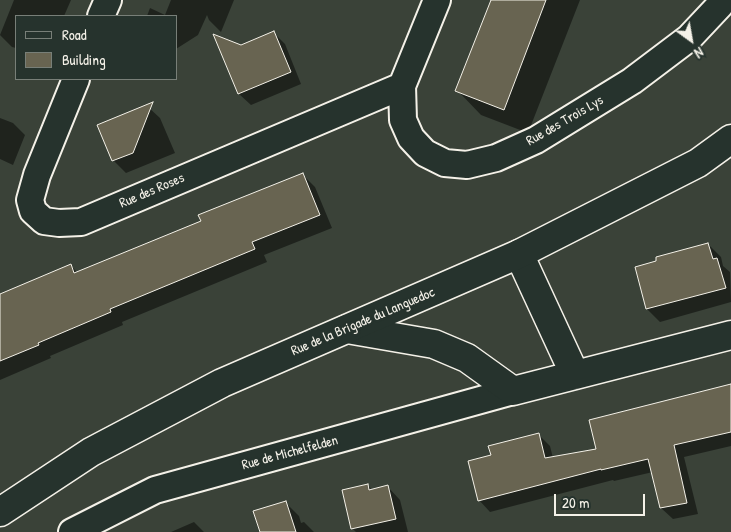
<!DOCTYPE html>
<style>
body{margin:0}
#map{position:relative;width:731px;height:532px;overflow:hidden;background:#3a4238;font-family:"Patrick Hand",sans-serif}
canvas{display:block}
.legend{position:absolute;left:15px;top:15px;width:162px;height:65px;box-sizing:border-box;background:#26332d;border:1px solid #787f78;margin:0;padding:6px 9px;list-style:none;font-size:15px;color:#f4f1e8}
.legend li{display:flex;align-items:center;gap:10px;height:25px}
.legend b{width:25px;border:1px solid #787f78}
.north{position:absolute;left:666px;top:15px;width:50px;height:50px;-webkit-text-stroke:4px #26332d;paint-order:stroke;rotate:148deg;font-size:14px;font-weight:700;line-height:20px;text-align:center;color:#f4f1e8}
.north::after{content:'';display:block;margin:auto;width:18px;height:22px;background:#f4f1e8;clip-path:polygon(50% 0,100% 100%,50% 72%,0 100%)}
.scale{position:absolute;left:554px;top:494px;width:91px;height:22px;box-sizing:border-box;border:2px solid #f4f1e8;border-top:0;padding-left:6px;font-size:15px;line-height:18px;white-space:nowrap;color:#f4f1e8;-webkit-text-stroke:4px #26332d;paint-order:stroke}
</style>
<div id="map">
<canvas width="731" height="532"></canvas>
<ul class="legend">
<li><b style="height:6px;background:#26332d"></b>Road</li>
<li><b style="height:14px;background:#686451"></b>Building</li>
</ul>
<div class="north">N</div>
<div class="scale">20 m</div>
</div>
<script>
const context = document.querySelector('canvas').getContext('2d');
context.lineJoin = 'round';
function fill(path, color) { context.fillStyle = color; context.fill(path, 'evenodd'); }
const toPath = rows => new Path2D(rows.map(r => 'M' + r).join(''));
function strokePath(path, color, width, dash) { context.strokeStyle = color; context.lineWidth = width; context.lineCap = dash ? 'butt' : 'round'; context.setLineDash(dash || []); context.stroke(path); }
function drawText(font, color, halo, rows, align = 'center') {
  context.font = font + ' "Patrick Hand",sans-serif'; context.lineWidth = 5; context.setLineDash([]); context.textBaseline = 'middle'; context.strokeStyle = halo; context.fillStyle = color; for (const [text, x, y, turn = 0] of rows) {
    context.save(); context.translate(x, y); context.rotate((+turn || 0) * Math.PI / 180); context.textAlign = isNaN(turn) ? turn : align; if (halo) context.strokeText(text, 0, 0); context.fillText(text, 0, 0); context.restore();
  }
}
const shadow = toPath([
 [14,0,71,0,64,16,16,16,16,48,12,47,0,35],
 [171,0,234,0,221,32,209,20,207,15,198,35,176,49,176,16,147,16,150,8,165,15],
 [492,0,580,0,528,133,481,115,457,90],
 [274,33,285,44,301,84,251,105,239,94,223,54],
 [147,106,160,118,175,153,126,173,113,160],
 [0,118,13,123,25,135,13,165,0,159],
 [302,174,315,187,332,228,264,255,267,262,122,322,123,325,50,356,51,358,0,380,0,296,71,266,78,273,202,222],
 [708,244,721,257,723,266,730,272,731,302,660,322,647,309,637,268],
 [731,386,731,446,684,457,698,514,673,519,661,508,653,472,614,481,613,480,490,512,479,500,492,456,538,434,550,446,553,458,598,450],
 [368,485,372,490,388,487,400,500,408,532,356,532,353,529],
 [286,503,299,516,301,523,304,522,314,532,261,532],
 [194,522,204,532,171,532]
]);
const building = toPath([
 [491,0,546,0,504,110,455,91,491,0],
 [274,31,291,72,238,94,213,34,241,45,274,31],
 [153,102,133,153,112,161,97,125,153,102],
 [303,173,320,215,252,242,255,249,110,309,111,312,38,343,39,345,0,361,0,294,71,264,74,273,201,221,198,215,303,173],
 [708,243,713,259,717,258,726,288,646,309,635,267,656,261,656,257,708,243],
 [731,384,731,432,674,445,687,503,660,508,648,459,601,470,601,469,478,501,468,461,491,455,488,446,539,433,545,458,596,449,589,420,731,384],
 [368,484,369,490,388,485,396,519,351,529,342,490,368,484],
 [286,501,296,532,260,532,253,511,286,501]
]);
const minor = toPath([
 [437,0,402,86,403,120,411,138,425,153,445,163,467,165,496,158,536,140,632,81,689,38,720,5,723,0],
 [101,16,108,0],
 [76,79,37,175,30,200,33,211,44,221,59,223,81,222,402,86],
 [72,532,155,490,513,391]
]);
const tertiary = toPath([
 [519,254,575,375],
 [347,329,434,344,467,358,513,391,731,335]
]);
const primary = toPath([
 [0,512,91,452,222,383,519,254,698,163,731,139]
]);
const streetNames = [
 ["Rue des Trois Lys",565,121,-30],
 ["Rue des Roses",152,191,-23],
 ["Rue de la Brigade du Languedoc",363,322,-23],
 ["Rue de Michelfelden",290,453,-15]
];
fill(shadow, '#0007');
fill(building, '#686451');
strokePath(building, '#f4f1e8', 1);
strokePath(minor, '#f4f1e8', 30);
strokePath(tertiary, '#f4f1e8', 31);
strokePath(primary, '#f4f1e8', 31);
strokePath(minor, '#26332d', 26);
strokePath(tertiary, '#26332d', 28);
strokePath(primary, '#26332d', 28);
drawText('14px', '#f4f1e8', '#26332d', streetNames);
</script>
